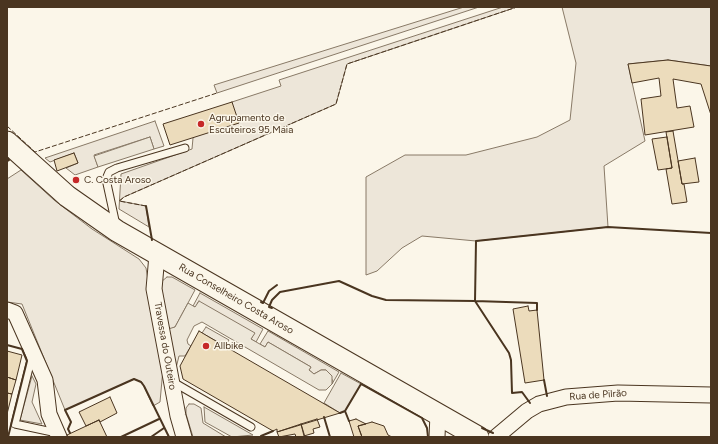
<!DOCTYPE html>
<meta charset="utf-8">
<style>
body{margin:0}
#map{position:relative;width:718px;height:444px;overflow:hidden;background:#fbf6e9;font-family:Figtree,sans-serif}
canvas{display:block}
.frame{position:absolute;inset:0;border:8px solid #4a3520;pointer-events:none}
</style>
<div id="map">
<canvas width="718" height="444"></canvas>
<div class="frame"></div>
</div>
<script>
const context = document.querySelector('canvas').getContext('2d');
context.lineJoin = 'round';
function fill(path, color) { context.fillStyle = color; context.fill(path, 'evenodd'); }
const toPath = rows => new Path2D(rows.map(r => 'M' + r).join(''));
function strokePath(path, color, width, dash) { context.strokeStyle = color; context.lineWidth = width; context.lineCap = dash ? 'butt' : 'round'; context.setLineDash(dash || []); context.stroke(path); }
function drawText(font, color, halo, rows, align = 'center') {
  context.font = font + ' Figtree,sans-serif'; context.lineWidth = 3; context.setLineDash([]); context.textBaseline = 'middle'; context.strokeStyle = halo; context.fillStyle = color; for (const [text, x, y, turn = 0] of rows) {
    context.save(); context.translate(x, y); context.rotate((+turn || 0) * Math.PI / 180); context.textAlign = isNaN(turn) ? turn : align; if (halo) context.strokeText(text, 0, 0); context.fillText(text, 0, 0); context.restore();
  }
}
const green = toPath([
 [464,7,479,7,217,93,214,85,464,7],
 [503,7,517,7,347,64,336,104,124,197,120,201,146,206,149,227,119,209,121,174,192,149,193,138,232,102,281,86,279,80,503,7],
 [562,7,711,7,711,66,668,60,628,64,645,141,604,166,608,227,476,241,422,236,402,248,377,271,366,275,366,177,405,155,466,155,537,137,570,120,576,63,562,7],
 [155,121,164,146,154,149,150,137,94,155,98,167,75,175,66,168,78,163,74,153,50,162,45,158,155,121],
 [21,170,54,200,92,229,139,259,146,268,163,369,160,402,153,406,142,382,134,379,65,410,22,304,7,302,7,179,21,170],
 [167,277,172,277,195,290,175,327,171,329,165,325,161,282,167,277],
 [200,293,263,329,256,342,251,339,254,334,198,302,196,307,193,306,200,293],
 [206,327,229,340,225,346,202,333,206,327],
 [268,331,339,372,332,384,333,381,326,370,321,370,314,374,309,370,311,367,268,342,265,347,260,344,268,331],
 [341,373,361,384,345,411,340,413,324,403,341,373],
 [32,376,36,384,32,402,42,424,20,420,32,376],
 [189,404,194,404,201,408,203,423,226,437,193,437,186,414,186,408,189,404]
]);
const parking = toPath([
 [150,137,154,149,98,167,94,156,150,137],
 [199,301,255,333,251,339,265,347,268,342,311,367,309,370,314,374,321,370,326,370,332,376,332,384,326,390,319,390,202,322,194,326,187,340,188,344,191,346,185,356,179,356,176,368,168,329,175,327,188,303,195,307,199,301],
 [204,407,253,435,232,437,205,422,204,407]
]);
const building = toPath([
 [668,60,711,66,711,115,701,84,673,79,677,108,690,106,694,127,645,135,641,99,661,96,659,78,632,83,628,64,668,60],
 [232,102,239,123,170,145,163,124,232,102],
 [673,131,682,184,684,184,687,202,672,204,666,169,672,168,666,132,673,131],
 [667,137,672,168,658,170,652,139,667,137],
 [74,153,78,163,57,171,54,160,74,153],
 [695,158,699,182,682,184,678,161,695,158],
 [528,306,529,311,537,310,544,380,525,383,513,309,528,306],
 [199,331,209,337,340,413,277,432,277,429,273,431,183,379,180,366,199,331],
 [7,351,22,355,16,380,7,377,7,351],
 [7,377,16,380,12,394,7,393,7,377],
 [7,393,12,394,7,414,7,393],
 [110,397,117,413,100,422,99,420,86,426,79,412,110,397],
 [317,419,320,427,313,429,314,433,304,436,301,424,317,419],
 [356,419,366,424,358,426,362,437,354,437,349,421,356,419],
 [99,420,107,437,68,437,67,435,99,420],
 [372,422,384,426,388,435,392,437,362,437,358,426,372,422],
 [301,424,305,437,296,437,295,434,279,437,277,432,301,424]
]);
const service = toPath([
 [116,225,106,179,109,172,117,168,185,148],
 [32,356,15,424,57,433],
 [173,382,251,427]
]);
const minor = toPath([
 [157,255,154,289,178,416,184,437],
 [7,310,15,313,45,380,49,414,59,437],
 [437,437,438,414],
 [496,437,527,411,539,404,566,397,618,393,711,395]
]);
const secondary = toPath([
 [7,142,67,196,117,231,478,437]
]);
const fence = toPath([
 [7,126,35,152,217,93],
 [146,206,119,201,124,197,336,104,347,64,517,7]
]);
const wall = toPath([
 [7,157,9,160,7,161],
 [146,206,152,240],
 [261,302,263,303,269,291,277,285],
 [272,308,269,307,272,300,280,292,339,281,372,296,386,300,475,301,476,241,608,227,711,233],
 [7,345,22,349,27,361,8,437],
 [544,380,547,396],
 [530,403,522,392,512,393,511,360,509,353,475,301,537,303,537,310],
 [345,411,349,421],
 [340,413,345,411,361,384,422,418,427,428,428,437],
 [324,417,330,437],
 [482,428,493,433],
 [70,433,68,429,71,422,65,410,134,379,141,382,144,386,169,437],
 [261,436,273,431],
 [121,437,159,419],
 [151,437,164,428]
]);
const markers = [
 [201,124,4,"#c62828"],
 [76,180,4,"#c62828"],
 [206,346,4,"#c62828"]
];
const poiNames = [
 ["Agrupamento de",209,118],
 ["Escuteiros 95 Maia",209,130],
 ["C. Costa Aroso",84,180],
 ["Allbike",214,346]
];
const streetNames = [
 ["Rua Conselheiro Costa Aroso",236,299,30],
 ["Travessa do Outeiro",165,346,80],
 ["Rua de Pilrão",598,395,-4]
];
fill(green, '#ede6d9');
strokePath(green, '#887966', 1);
fill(parking, '#ede7d9');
strokePath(parking, '#887966', 1);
fill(building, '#ecdcbc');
strokePath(building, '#4a3520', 1);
strokePath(service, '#4a3520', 9);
strokePath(minor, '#4a3520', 17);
strokePath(secondary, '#4a3520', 23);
strokePath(service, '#fbf6e9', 7);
strokePath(minor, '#fbf6e9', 15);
strokePath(secondary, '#fbf6e9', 21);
strokePath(fence, '#4a3520', 1, [5, 2]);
strokePath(wall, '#4a3520', 2);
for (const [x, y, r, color] of markers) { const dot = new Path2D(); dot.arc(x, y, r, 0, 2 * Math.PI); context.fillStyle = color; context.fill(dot); strokePath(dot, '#fbf6e9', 1.5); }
drawText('10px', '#4a3520', '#fbf6e9', poiNames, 'left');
drawText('10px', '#4a3520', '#fbf6e9', streetNames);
</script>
